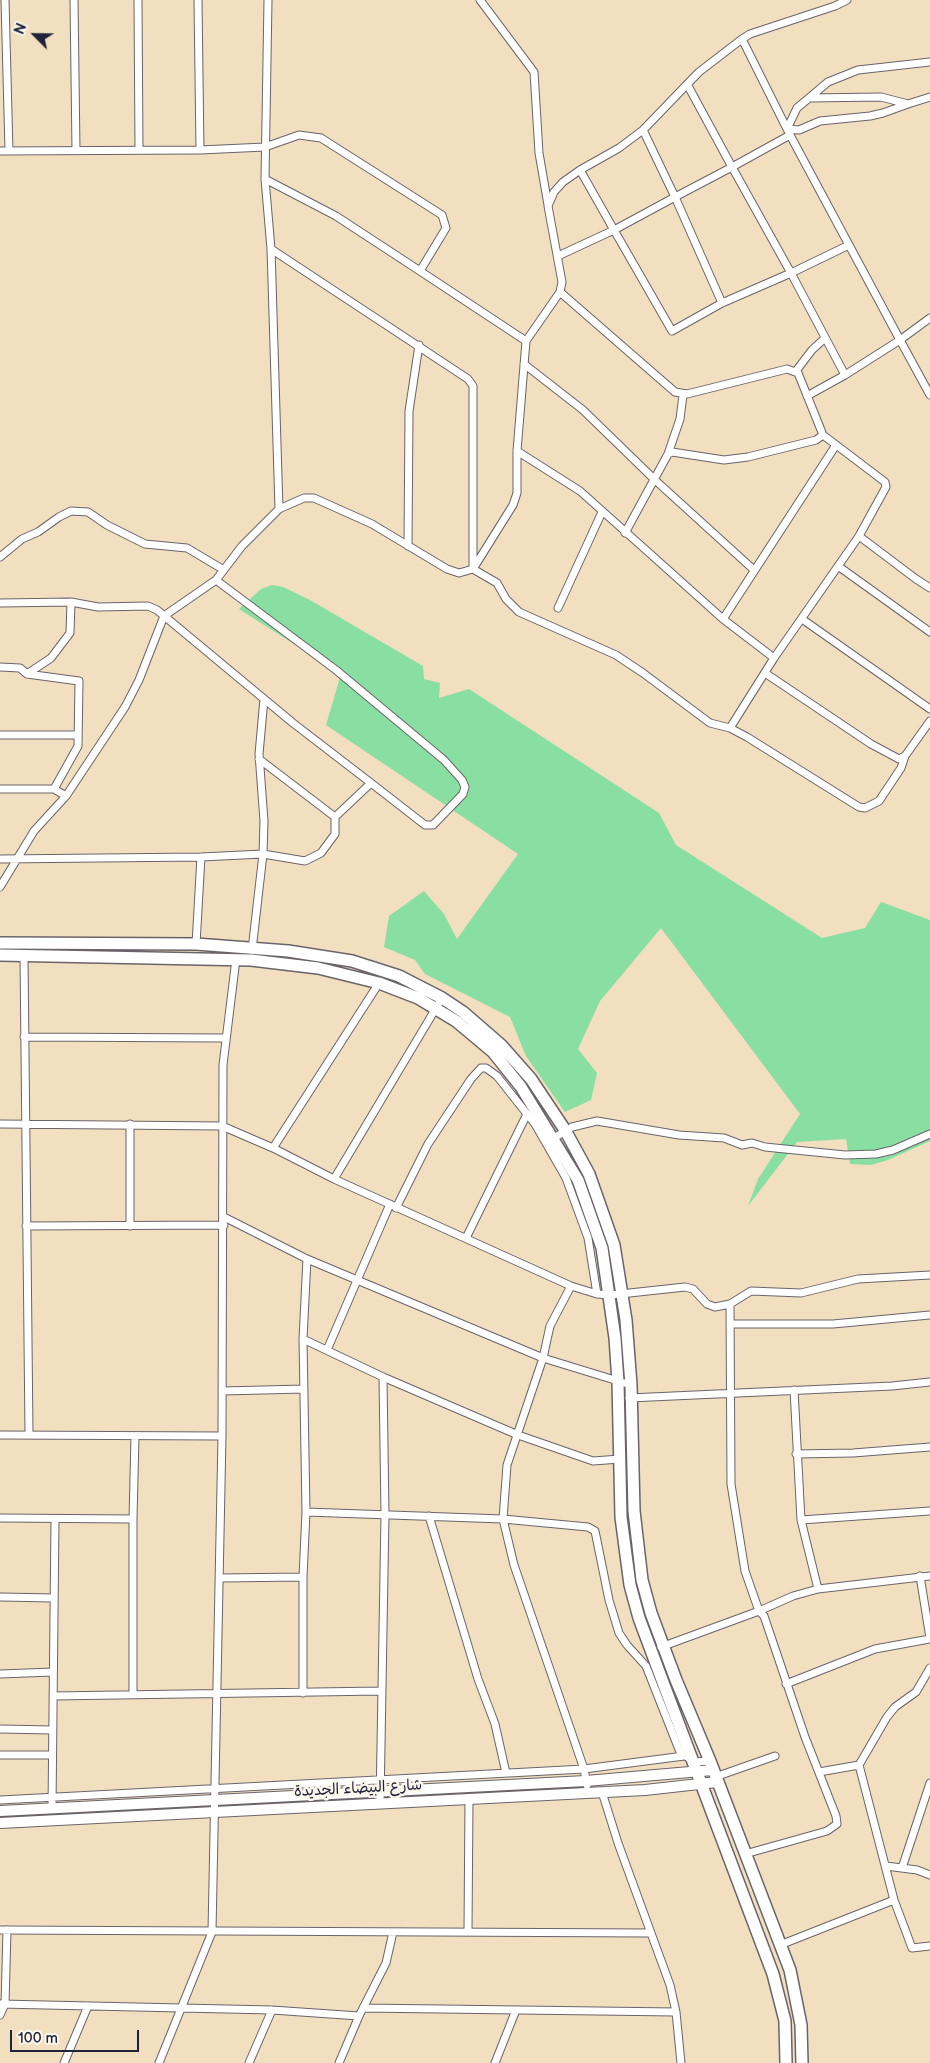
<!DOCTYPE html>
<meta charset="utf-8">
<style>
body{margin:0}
#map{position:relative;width:930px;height:2063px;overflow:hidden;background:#f1dfc0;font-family:"Balsamiq Sans",sans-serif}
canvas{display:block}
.north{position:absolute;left:10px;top:10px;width:50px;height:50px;-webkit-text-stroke:4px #fbf7ec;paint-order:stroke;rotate:293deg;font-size:14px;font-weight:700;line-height:20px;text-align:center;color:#22223b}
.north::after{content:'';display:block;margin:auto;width:18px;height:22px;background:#22223b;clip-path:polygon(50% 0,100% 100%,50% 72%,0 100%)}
.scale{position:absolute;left:10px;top:2030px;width:129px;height:22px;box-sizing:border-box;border:2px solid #22223b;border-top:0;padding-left:6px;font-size:15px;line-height:18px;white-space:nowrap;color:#22223b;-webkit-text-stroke:4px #fbf7ec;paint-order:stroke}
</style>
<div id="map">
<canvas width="930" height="2063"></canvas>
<div class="north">N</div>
<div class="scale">100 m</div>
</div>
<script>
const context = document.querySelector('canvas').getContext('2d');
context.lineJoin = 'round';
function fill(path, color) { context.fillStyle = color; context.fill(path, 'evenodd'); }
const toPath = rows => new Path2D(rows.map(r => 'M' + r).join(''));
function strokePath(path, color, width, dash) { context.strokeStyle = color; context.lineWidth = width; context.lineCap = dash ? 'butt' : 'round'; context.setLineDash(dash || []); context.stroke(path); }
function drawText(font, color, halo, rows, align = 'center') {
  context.font = font + ' "Balsamiq Sans","Playpen Sans Arabic",sans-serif'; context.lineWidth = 5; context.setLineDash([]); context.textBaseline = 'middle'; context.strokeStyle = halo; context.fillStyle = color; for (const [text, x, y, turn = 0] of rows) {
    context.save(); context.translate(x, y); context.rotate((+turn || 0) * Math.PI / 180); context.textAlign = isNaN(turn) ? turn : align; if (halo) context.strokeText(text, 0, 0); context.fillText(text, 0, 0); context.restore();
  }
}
const green = toPath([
 [272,585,283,587,310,600,423,666,424,679,440,683,439,698,469,689,659,813,676,845,822,938,865,928,881,902,930,920,930,1141,888,1160,871,1165,850,1164,846,1139,797,1142,748,1206,758,1179,800,1114,661,928,600,1001,578,1049,597,1073,591,1100,565,1112,526,1056,510,1017,425,974,415,960,384,947,389,916,424,891,444,914,457,939,518,854,326,725,341,674,239,609,261,589]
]);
const street = toPath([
 [5,0,9,151],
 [74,0,76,150],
 [138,0,139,150],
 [198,0,200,150],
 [268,0,265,179,271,249,279,509],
 [480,0,534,72,539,153,548,205],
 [687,84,732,167,790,135,742,39],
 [809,98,828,82,858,70,930,62],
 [908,104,881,97,809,98,797,108,787,129,799,130,820,121,870,116,883,113,908,104,930,97],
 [643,130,675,197,732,167,791,273,722,303],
 [790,135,849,245,791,273,845,375,900,340,849,245],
 [0,151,200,150,265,147,299,135,321,138,442,215,446,228,420,271,526,341],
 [265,179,336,216,420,271],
 [271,249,468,379,473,386,473,569,497,583,506,599,519,612,616,655,643,673,710,723,730,728,747,737,859,807,865,808,879,801,901,768,905,756],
 [558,256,614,230,672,331,722,303,675,197,614,230,580,170],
 [560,292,675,392,687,394,787,369,798,373,823,435,885,482,886,487,859,536,774,658,730,728],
 [930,318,900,340,930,395],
 [524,364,583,410,655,480,754,570],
 [796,371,812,350,825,338],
 [807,396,845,375],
 [517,451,580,491,723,619,774,658],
 [668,454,680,419,683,395],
 [625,533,668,454,672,452,724,460,748,457,816,440,823,435],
 [859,536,916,579,930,588],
 [408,546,409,411,419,345],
 [0,557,22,539,38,532,59,517,71,511,88,512,107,525,145,544,187,548,224,570],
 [838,566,930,632],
 [0,603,71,602,98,607,148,606,157,610,293,723,371,783,425,825,433,825,463,794,465,787,462,780,444,760,336,670,216,580],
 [558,608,602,512],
 [723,619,836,445],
 [802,619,930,709],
 [0,667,20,668,27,674,79,681,78,746,54,789],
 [765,673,871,744,899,759,905,756,930,721],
 [27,674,51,658,70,633,71,602],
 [0,735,78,735],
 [259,759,335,817,371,783],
 [0,789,54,789,66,796],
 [0,859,201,857,263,854,305,861,321,853,335,834,335,817],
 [0,887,34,831,66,796,125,707,139,680,164,616,216,580,242,546,279,509,304,498,314,498,372,524,447,569,459,573,473,569,513,505,517,493,517,451,526,341,560,292,562,282,548,206,554,192,563,182,580,170,619,148,643,130,699,72,742,39,750,34,835,6,847,0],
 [196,944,201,857],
 [252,950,263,854,264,821,259,754,264,699],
 [24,956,29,1435],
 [24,1037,225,1038],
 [0,1124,222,1126,273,1148,334,1179,571,1286,597,1294,611,1295,685,1287,693,1289,707,1304,715,1307,730,1304,751,1291,801,1293,858,1279,930,1275],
 [130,1124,130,1226],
 [554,1138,572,1127,597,1121,679,1135,724,1138,742,1145,752,1143,765,1147,845,1155,876,1154,893,1150,930,1134],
 [273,1148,379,983],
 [334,1179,442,998],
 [396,1208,428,1144,471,1079,481,1068,486,1068,497,1076,535,1124,566,1178,588,1238,597,1294],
 [224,1217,307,1259,543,1358,631,1385],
 [26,1226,224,1225],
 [466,1238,527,1114],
 [571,1286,550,1326,543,1358,507,1465,503,1519,514,1565,584,1769,587,1785],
 [730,1304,731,1484,745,1571,759,1611,764,1616,805,1737,836,1816,837,1824,827,1831,745,1854],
 [730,1324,833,1324,930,1315],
 [303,1339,383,1377,518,1435,593,1461,620,1459],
 [327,1350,390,1204],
 [794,1390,801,1520,818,1589],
 [222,1391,304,1389],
 [629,1398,892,1386,930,1382],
 [0,1435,222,1436],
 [796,1454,853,1453,930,1447],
 [306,1512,503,1519,588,1527,595,1531,609,1600,619,1633,627,1645,646,1666,680,1752,694,1762,710,1761],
 [429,1516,478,1679,495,1724,506,1773],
 [0,1518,133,1519],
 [801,1520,930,1511],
 [920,1576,930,1638],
 [220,1578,303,1577],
 [0,1597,54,1598],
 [661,1647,759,1611,793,1596,818,1589,930,1576],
 [0,1674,53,1672],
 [786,1684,875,1649,930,1639],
 [303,1693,303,1577,306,1512,303,1339,307,1259],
 [133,1695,133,1519,135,1436],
 [53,1696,381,1691],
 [0,1729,52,1730],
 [0,1755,52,1755],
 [859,1765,887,1717,895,1707,916,1692,930,1668],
 [715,1777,775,1756],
 [602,1792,618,1843,670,1985,676,2012,681,2063],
 [0,1800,584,1769,684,1756],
 [380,1803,385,1515,383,1377],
 [52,1808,55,1519],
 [886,1866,917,1870,930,1875],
 [902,1868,930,1783],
 [894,1900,912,1948,930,1946],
 [0,1930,650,1933],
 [468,1931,469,1799],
 [780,1945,894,1900,859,1765,819,1772],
 [0,2004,272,2010,359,2016],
 [363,2008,676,2012],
 [0,2015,5,2004,7,1930],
 [64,2063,88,2006],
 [159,2063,212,1932,222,1436,223,1065,236,959],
 [249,2063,272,2010],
 [339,2063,359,2016,386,1963,393,1932],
 [495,2063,516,2010]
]);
const secondary = toPath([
 [0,1811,586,1781,713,1770],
 [0,1823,645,1790,717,1782]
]);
const primary = toPath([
 [0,943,196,944,288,951,352,961,399,976,442,998,463,1012,501,1045,531,1079,565,1130,589,1174,614,1245,626,1320,631,1385,634,1511,642,1580,651,1613,676,1680,710,1761,790,1970,801,2025,802,2063],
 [0,955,251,960,318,968,379,983,418,998,456,1021,493,1052,521,1087,578,1180,602,1248,615,1338,618,1382,621,1517,630,1585,639,1618,664,1685,773,1974,785,2021,786,2063]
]);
const streetNames = [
 ["شارع البيضاء الجديدة",358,1789,-3]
];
fill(green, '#89dea1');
strokePath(street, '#6a646a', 9);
strokePath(secondary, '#6a646a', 12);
strokePath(primary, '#6a646a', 14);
strokePath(street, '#fff', 7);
strokePath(secondary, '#fff', 10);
strokePath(primary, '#fff', 11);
drawText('15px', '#22223b', '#fbf7ec', streetNames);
</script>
